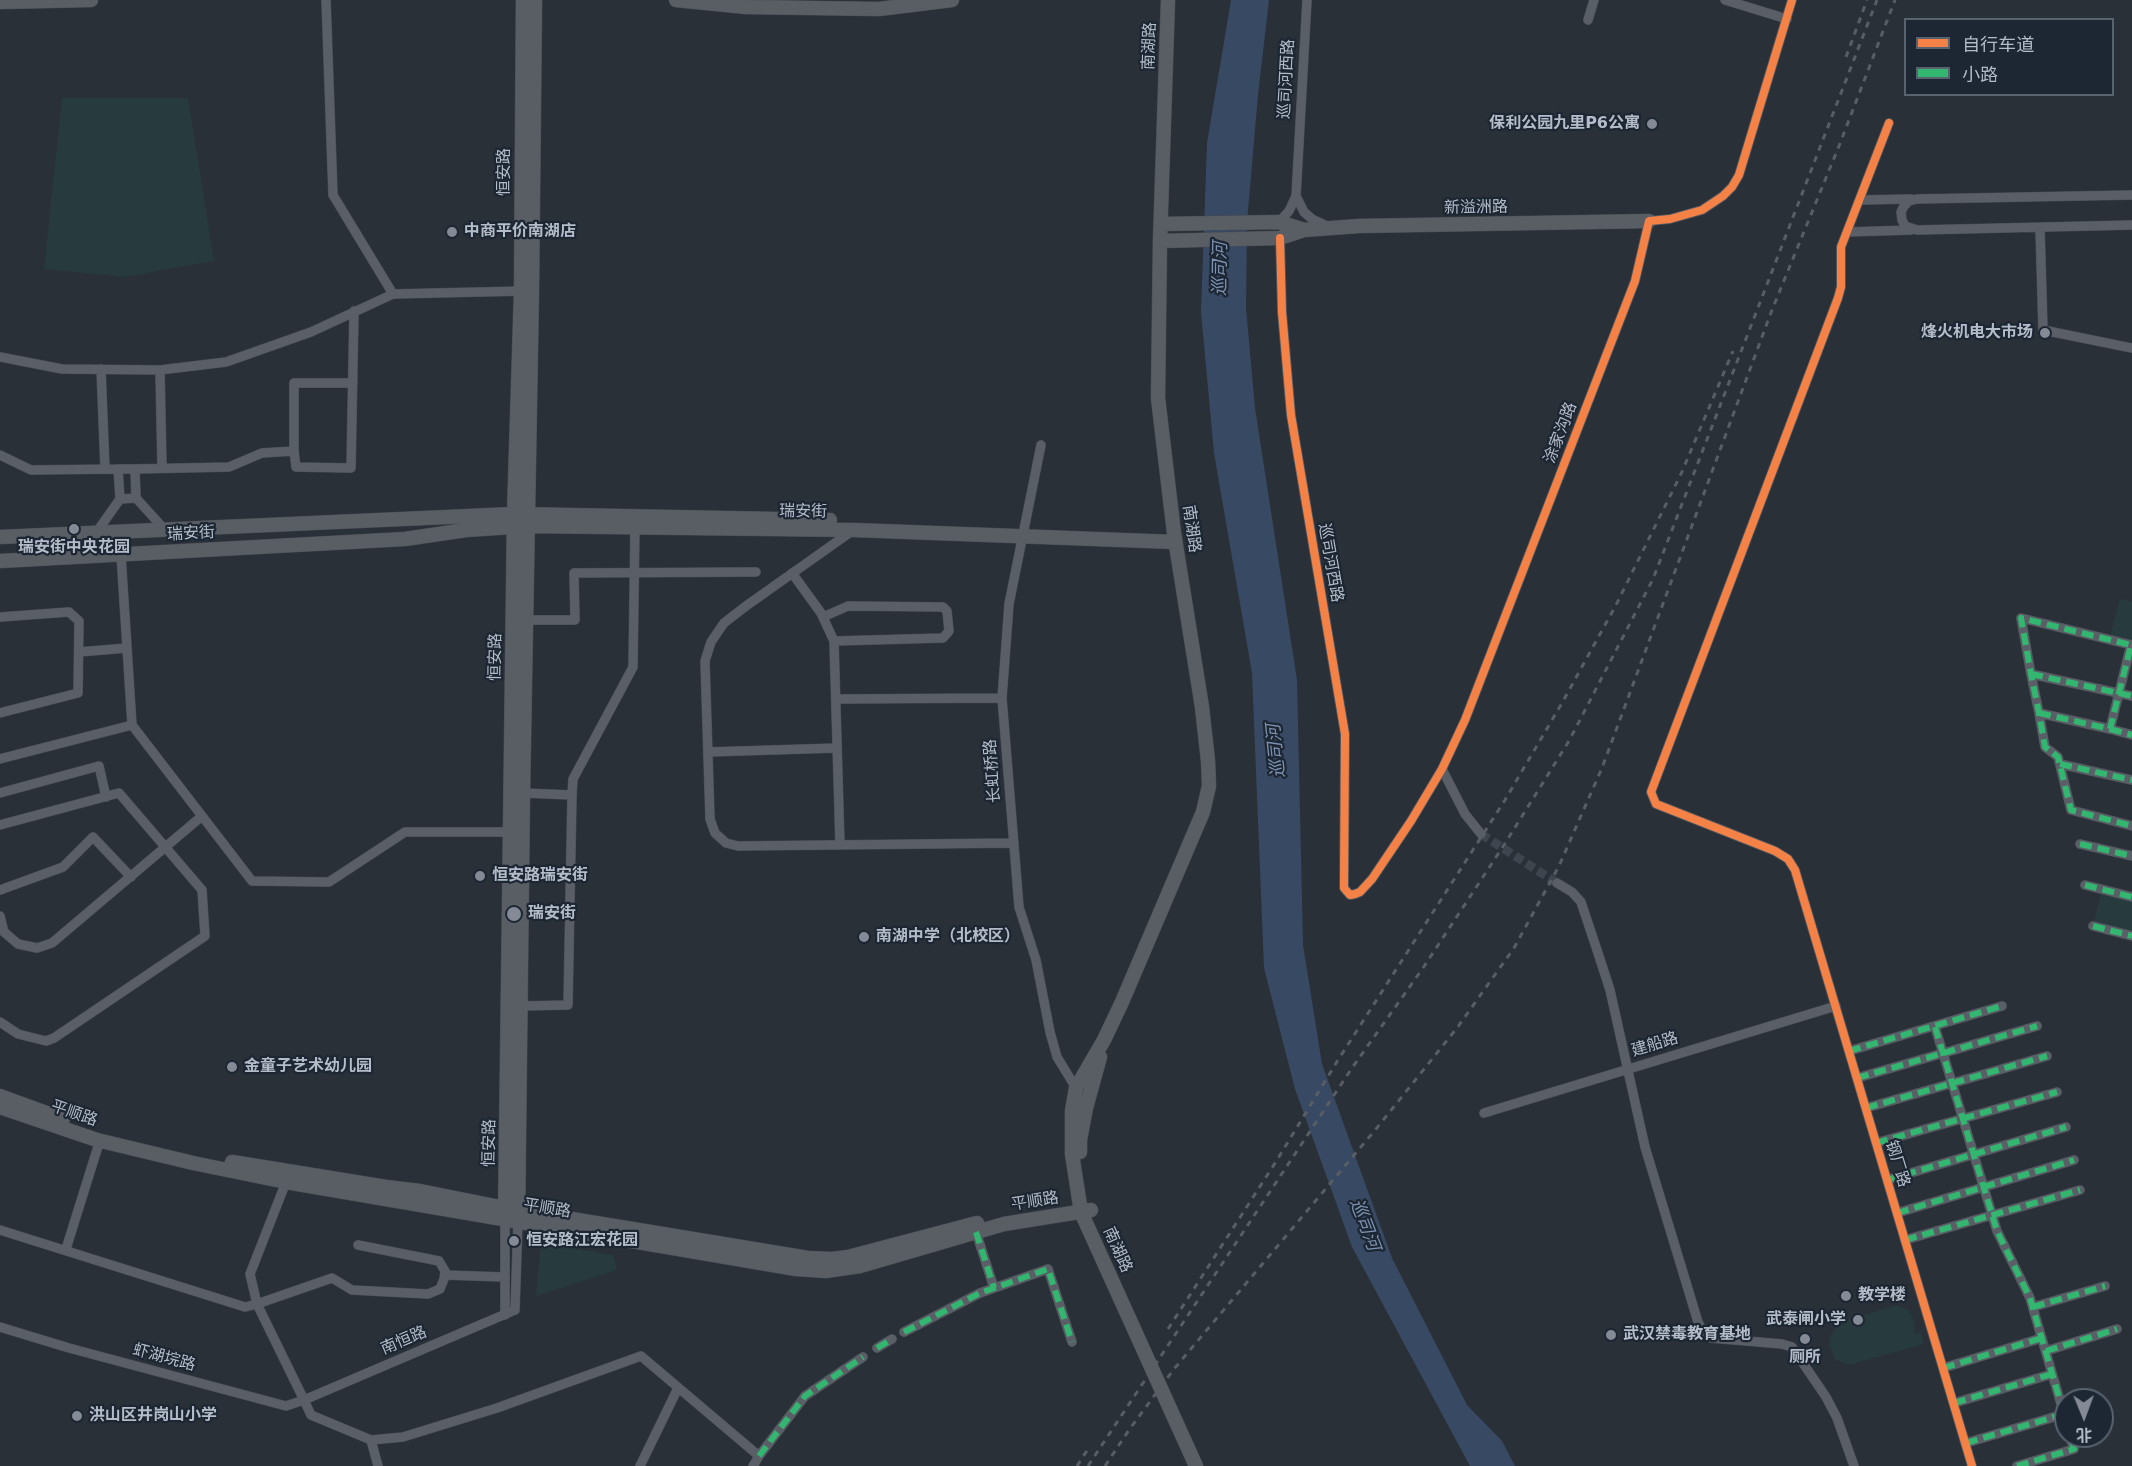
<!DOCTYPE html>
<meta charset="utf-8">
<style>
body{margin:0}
#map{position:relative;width:2132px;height:1466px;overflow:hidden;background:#2a3038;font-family:"DejaVu Sans","Noto Sans SC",sans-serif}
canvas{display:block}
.legend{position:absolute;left:1904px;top:18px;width:210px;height:78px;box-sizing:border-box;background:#1d2633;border:2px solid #59626f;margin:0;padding:8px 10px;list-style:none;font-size:18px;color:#b4bcc9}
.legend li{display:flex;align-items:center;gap:12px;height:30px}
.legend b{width:30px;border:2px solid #59626f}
.north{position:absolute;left:2054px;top:1388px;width:60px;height:60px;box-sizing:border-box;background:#1d2633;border:2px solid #59626f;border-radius:50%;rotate:179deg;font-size:16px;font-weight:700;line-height:24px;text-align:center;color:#b4bcc9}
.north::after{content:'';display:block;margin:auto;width:21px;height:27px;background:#848b96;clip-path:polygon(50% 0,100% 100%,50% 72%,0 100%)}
</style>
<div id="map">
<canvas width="2132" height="1466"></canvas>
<ul class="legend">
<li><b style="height:8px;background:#f48246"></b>自行车道</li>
<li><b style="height:8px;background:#33b770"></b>小路</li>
</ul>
<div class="north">北</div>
</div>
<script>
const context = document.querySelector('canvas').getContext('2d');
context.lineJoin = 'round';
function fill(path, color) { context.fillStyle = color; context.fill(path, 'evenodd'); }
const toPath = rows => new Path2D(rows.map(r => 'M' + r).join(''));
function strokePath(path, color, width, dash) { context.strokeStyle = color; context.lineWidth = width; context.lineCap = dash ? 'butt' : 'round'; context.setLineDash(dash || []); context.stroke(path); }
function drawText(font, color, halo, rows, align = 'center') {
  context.font = font + ' "DejaVu Sans","Noto Sans SC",sans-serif'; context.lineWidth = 4.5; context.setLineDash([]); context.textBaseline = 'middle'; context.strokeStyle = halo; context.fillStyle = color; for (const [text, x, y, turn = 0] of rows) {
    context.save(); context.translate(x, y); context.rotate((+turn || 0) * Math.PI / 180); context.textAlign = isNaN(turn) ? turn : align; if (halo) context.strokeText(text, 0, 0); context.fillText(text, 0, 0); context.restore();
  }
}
const green = toPath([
 [62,98,188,98,214,261,124,277,44,269],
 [2120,599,2132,602,2132,645,2109,639],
 [2102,889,2132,897,2132,936,2093,926],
 [541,1243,613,1255,617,1270,536,1296],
 [1893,1306,1898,1306,1908,1310,1914,1320,1915,1334,1921,1333,1924,1344,1852,1364,1845,1364,1835,1359,1829,1344,1831,1334,1838,1325,1842,1322]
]);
const water = toPath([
 [1231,0,1269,0,1258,95,1247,222,1246,308,1255,408,1297,680,1303,945,1322,1064,1392,1258,1467,1405,1502,1441,1515,1466,1470,1466,1352,1247,1295,1089,1264,968,1252,673,1214,453,1201,312,1207,143]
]);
const streetTunnel = toPath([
 [1481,834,1557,883]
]);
const street = toPath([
 [326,0,333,195,393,294],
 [1725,0,1787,19],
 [1588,20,1594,0],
 [1889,123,1841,247,1841,287,1838,298,1651,792,1656,804,1775,851,1788,859,1795,870,1972,1466],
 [2132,195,1917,199,1909,201,1904,206,1901,212,1902,220,1905,226,1917,230,2132,225],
 [1296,196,1304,212,1312,219,1327,226],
 [1860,200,1911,199],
 [1279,222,1289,211,1296,196,1307,0],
 [2040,228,2043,330,2132,348],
 [1847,232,1911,230],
 [1280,238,1282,312,1291,415,1345,734,1344,888,1350,895,1355,894,1360,892,1372,879,1411,821,1442,769,1465,720,1635,281,1649,221,1670,219,1702,210,1723,196,1732,187,1739,175,1792,0],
 [0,357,62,369,160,370,226,362,311,332,393,294,524,291],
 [101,369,105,469],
 [160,370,162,468],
 [1041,445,1009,604,1002,698,1019,907,1036,960,1050,1032,1057,1057,1076,1088],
 [294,451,294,383,353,383],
 [0,455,31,470,118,469],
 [135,469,229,467,262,453,294,451,296,467,351,468,354,311],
 [120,499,118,469,135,469,136,498],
 [852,531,746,606,724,623,711,642,705,661,710,819,715,833,726,843,738,846,1014,843],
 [96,533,120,499,136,498,165,530],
 [121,555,132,725,252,881,329,882,405,832,515,832],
 [792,573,821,613,834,641,840,845],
 [0,617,69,612,79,621,78,693,0,713],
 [823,617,848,606,943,607,947,611,949,631,943,638,834,641],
 [526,620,575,620,574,573,756,572],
 [79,652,127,648],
 [2031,674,2132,696],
 [836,699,1002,698],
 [2039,713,2110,729,2131,645,2021,618,2031,674,2039,713,2045,747,2058,757,2071,810,2132,826],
 [2110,729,2132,735],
 [708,752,837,748],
 [0,759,132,725],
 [2060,764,2132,780],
 [1442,769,1465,814,1481,834],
 [0,793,99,766,106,797],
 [523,793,572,795,573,779,633,667,635,526],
 [0,825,119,793,202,890,205,936,54,1038,46,1041,18,1034,0,1022],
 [2080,844,2132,856],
 [1557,883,1572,892,1581,902,1597,950,1610,990,1645,1147,1698,1322,1703,1332,1711,1338,1782,1344,1792,1347,1826,1397,1837,1418,1854,1466],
 [2085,885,2132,897],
 [0,890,63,867,93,837,131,877],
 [0,916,4,932,18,944,37,948,52,943,202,816],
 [2093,926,2132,936],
 [521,1006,568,1005,572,795],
 [1935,1027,1997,1231,2030,1298,2066,1421],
 [1849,1051,2002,1006],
 [1857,1078,2037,1026],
 [1866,1108,2047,1056],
 [1484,1113,1836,1006],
 [1876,1143,2057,1092],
 [1887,1180,2066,1127],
 [286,1182,250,1274,257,1304,304,1400,515,1310,518,1221],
 [1897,1213,2074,1160],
 [0,1230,245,1307,257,1304,332,1278,352,1290,428,1294,440,1289,444,1279,445,1271,439,1261,358,1245],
 [976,1232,994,1288],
 [1905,1240,2080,1190],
 [66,1249,100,1140],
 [445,1275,504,1277],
 [2033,1307,2105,1286],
 [505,1315,505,1219],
 [0,1327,69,1348,286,1406,304,1400,311,1415,371,1440,403,1437,497,1408,641,1356,759,1456,753,1466],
 [904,1332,980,1293,1048,1269,1072,1342],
 [877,1348,892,1339],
 [2046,1351,2117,1329],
 [1943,1368,2042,1338],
 [1954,1403,2052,1374],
 [371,1440,378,1466],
 [1966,1443,2064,1414],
 [759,1456,805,1396,863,1357],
 [640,1466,678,1388],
 [2017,1466,2074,1449,2070,1436]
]);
const secondary = toPath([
 [676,0,746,7,879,9,952,0],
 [1168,0,1160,241,1158,398,1174,533,1202,707,1208,761,1209,786,1203,812,1122,1002,1104,1040,1076,1088,1072,1111,1072,1154,1081,1212,1196,1466],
 [0,2,91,0],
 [1304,230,1359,226,1649,221],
 [1160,241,1280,238,1304,230,1279,222,1161,224],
 [0,537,514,514,830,520],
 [0,561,405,539,466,530,527,526,854,530,1175,542],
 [0,1096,63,1119],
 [0,1107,97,1140,193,1163,286,1182,796,1269,826,1271,860,1266,1004,1224,1091,1210],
 [1080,1152,1080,1140,1086,1108,1100,1057],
 [232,1162,386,1187,420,1191,505,1208,808,1258,832,1259,848,1257,977,1223],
 [505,1219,514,514,521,291,523,0],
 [518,1221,523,793,532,291,535,0]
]);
const rail = toPath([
 [1846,57,1867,0],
 [1168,1329,1277,1160,1338,1060,1505,800,1562,703,1616,605,1681,474,1733,351],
 [1077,1466,1090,1446],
 [1088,1466,1352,1068,1423,968,1504,845,1569,741,1653,579,1877,0],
 [1105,1466,1129,1430,1174,1369,1376,1129,1457,1028,1514,948,1559,866,1602,768,1772,310,1839,146,1895,0]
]);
const quiet = toPath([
 [2031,674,2132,696],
 [2039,713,2110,729,2131,645,2021,618,2031,674,2039,713,2045,747,2058,757,2071,810,2132,826],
 [2110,729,2132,735],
 [2060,764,2132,780],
 [2080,844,2132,856],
 [2085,885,2132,897],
 [2093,926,2132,936],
 [1935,1027,1997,1231,2030,1298,2066,1421],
 [1849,1051,2002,1006],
 [1857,1078,2037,1026],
 [1866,1108,2047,1056],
 [1876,1143,2057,1092],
 [1887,1180,2066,1127],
 [1897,1213,2074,1160],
 [976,1232,994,1288],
 [1905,1240,2080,1190],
 [2033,1307,2105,1286],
 [904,1332,980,1293,1048,1269,1072,1342],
 [877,1348,892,1339],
 [2046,1351,2117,1329],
 [1943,1368,2042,1338],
 [1954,1403,2052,1374],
 [1966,1443,2064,1414],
 [759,1456,805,1396,863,1357],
 [2017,1466,2074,1449,2070,1436]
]);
const cycleway = toPath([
 [1889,123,1841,247,1841,287,1838,298,1651,792,1656,804,1775,851,1788,859,1795,870,1972,1466],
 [1280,238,1282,312,1291,415,1345,734,1344,888,1350,895,1355,894,1360,892,1372,879,1411,821,1442,769,1465,720,1635,281,1649,221,1670,219,1702,210,1723,196,1732,187,1739,175,1792,0]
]);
const markers = [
 [1652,124,6,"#848b96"],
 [452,232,6,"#848b96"],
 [2045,333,6,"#848b96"],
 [74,529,6,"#848b96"],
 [480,876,6,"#848b96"],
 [514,914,8,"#848b96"],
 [864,937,6,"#848b96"],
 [232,1067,6,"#848b96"],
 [514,1241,6,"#848b96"],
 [1846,1296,6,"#848b96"],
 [1858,1320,6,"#848b96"],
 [1611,1335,6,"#848b96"],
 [1805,1339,6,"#848b96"],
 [77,1416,6,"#848b96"]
];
const streetNames = [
 ["南湖路",1150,46,-88],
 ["巡司河西路",1287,79,-87],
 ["恒安路",505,172,-90],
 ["新溢洲路",1476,208,-1],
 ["涂家沟路",1561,433,-69],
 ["瑞安街",803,512,1],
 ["南湖路",1191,529,82],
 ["瑞安街",191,534,-3],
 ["巡司河西路",1330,563,80],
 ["恒安路",496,657,-89],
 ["长虹桥路",993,771,-94],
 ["建船路",1655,1045,-17],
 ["平顺路",74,1114,19],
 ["恒安路",490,1143,-89],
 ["钢厂路",1897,1164,73],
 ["平顺路",1035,1202,-9],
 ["平顺路",547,1209,9],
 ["南湖路",1117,1250,66],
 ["南恒路",404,1341,-23],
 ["虾湖垸路",164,1358,15]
];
const poiNames = [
 ["保利公园九里P6公寓",1640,124,"right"],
 ["中商平价南湖店",464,232],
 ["烽火机电大市场",2033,333,"right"],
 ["瑞安街中央花园",74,548,"center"],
 ["恒安路瑞安街",492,876],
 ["瑞安街",528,914],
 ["南湖中学（北校区）",876,937],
 ["金童子艺术幼儿园",244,1067],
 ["恒安路江宏花园",526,1241],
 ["教学楼",1858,1296],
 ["武泰闸小学",1846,1320,"right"],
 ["武汉禁毒教育基地",1623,1335],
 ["厕所",1805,1358,"center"],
 ["洪山区井岗山小学",89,1416]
];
const waterNames = [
 ["巡司河",1221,269,-89],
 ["巡司河",1277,751,-96],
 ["巡司河",1364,1225,69]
];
fill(green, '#273a3e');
fill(water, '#384963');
strokePath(streetTunnel, '#3f454e', 9, [9, 4.5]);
strokePath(street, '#484c53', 10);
strokePath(secondary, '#484c53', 15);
strokePath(street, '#5a5e66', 9);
strokePath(secondary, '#595d64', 14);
strokePath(rail, '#595d64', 3, [6, 6]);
strokePath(quiet, '#33b770', 6, [12, 6]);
strokePath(cycleway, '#f48246', 8);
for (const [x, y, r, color] of markers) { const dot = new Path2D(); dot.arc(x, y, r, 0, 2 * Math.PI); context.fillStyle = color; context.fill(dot); strokePath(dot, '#1d2633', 2); }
drawText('16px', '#b4bcc9', '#1d2633', streetNames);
drawText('bold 16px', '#b4bcc9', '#1d2633', poiNames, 'left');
drawText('italic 18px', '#7c92b1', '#1d2633', waterNames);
</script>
